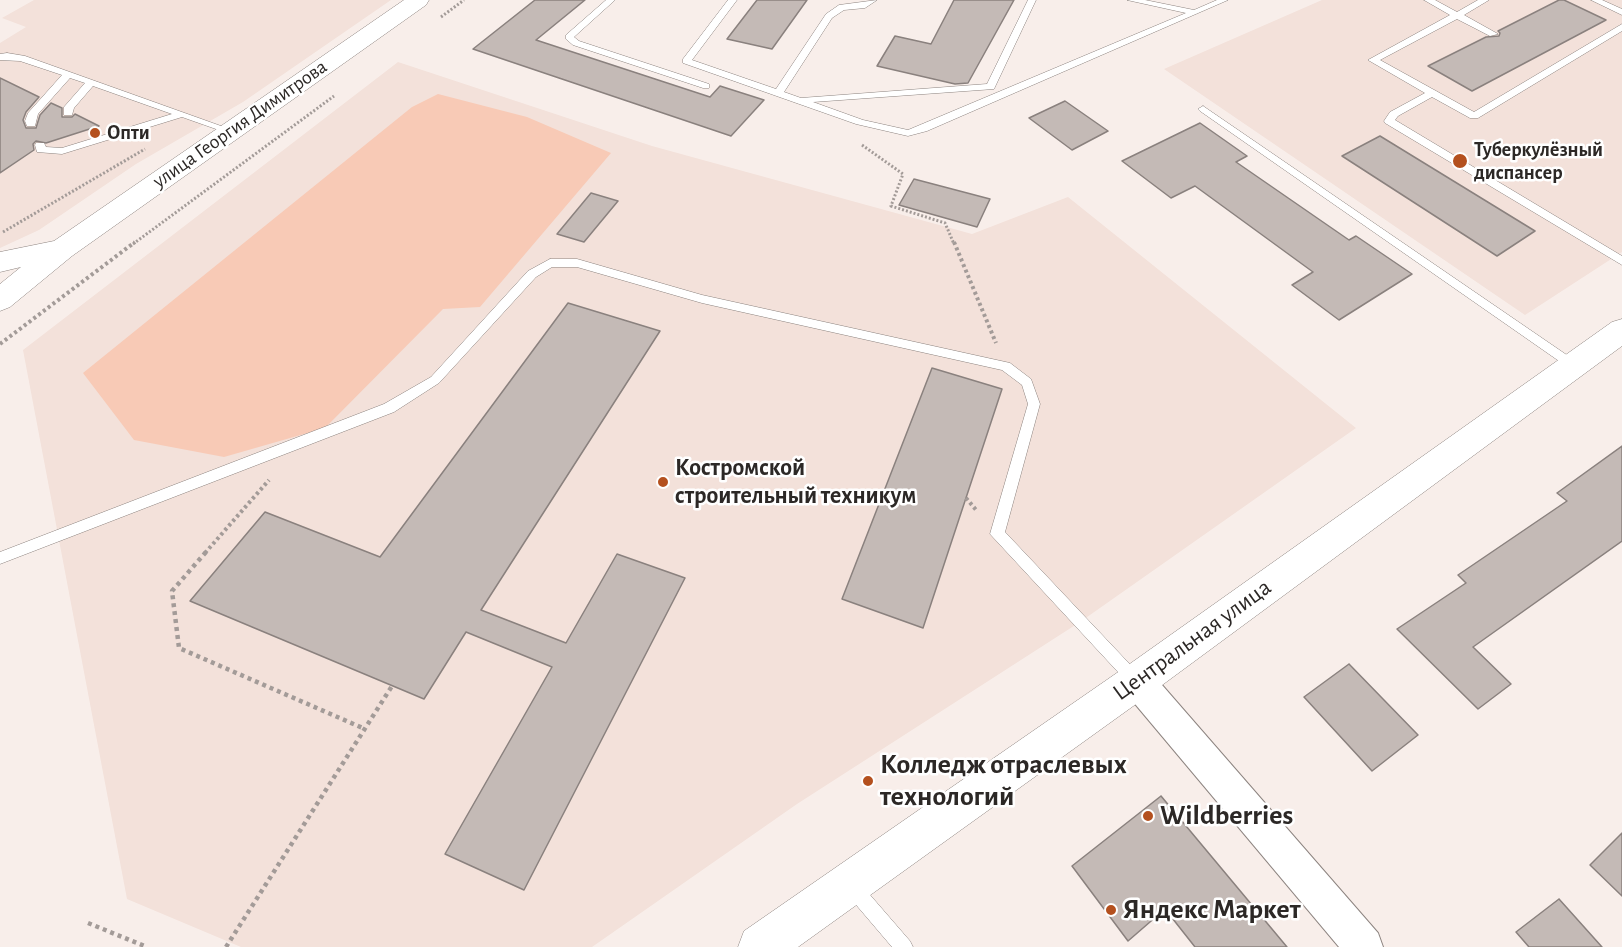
<!DOCTYPE html>
<meta charset="utf-8">
<style>
body{margin:0}
canvas{display:block;background:#f8eeea}
</style>
<canvas width="1622" height="947"></canvas>
<script>
const context = document.querySelector('canvas').getContext('2d');
context.lineJoin = 'round';
function fill(path, color) { context.fillStyle = color; context.fill(path, 'evenodd'); }
const toPath = rows => new Path2D(rows.map(r => 'M' + r).join(''));
function strokePath(path, color, width, dash) { context.strokeStyle = color; context.lineWidth = width; context.lineCap = dash ? 'butt' : 'round'; context.setLineDash(dash || []); context.stroke(path); }
function drawText(font, color, halo, rows, align = 'center') {
  context.font = font + ' "Alegreya Sans",sans-serif'; context.lineWidth = 5; context.setLineDash([]); context.textBaseline = 'middle'; context.strokeStyle = halo; context.fillStyle = color; for (const [text, x, y, turn = 0] of rows) {
    context.save(); context.translate(x, y); context.rotate((+turn || 0) * Math.PI / 180); context.textAlign = isNaN(turn) ? turn : align; if (halo) context.strokeText(text, 0, 0); context.fillText(text, 0, 0); context.restore();
  }
}
const built = toPath([
 [34,0,391,0,243,102,136,164,39,230,0,248,0,43,26,27,2,18],
 [1322,0,1622,0,1622,252,1525,315,1164,69],
 [398,62,652,146,972,234,1068,197,1356,428,1080,622,797,804,592,947,241,947,127,899,23,350]
]);
const green = toPath([
 [438,94,527,117,611,153,480,307,443,309,325,428,224,457,134,440,83,373,412,107]
]);
const building = toPath([
 [535,0,585,0,536,40,710,97,720,86,764,100,731,136,473,49,535,0],
 [757,0,807,0,772,49,727,39,757,0],
 [954,0,1014,0,968,83,955,84,877,66,895,36,931,44,954,0],
 [1559,0,1564,0,1606,20,1472,91,1428,66,1486,37,1499,36,1500,33,1498,31,1559,0],
 [0,78,39,97,26,112,23,120,26,128,36,128,40,115,51,103,62,108,62,117,72,117,75,114,99,126,46,143,36,141,33,144,34,150,0,173,0,78],
 [1065,101,1108,131,1072,150,1029,118,1065,101],
 [1200,123,1247,156,1236,162,1349,240,1356,236,1412,274,1339,320,1292,285,1313,272,1195,186,1171,198,1122,161,1200,123],
 [1380,136,1535,231,1497,256,1342,156,1380,136],
 [914,179,990,199,977,227,899,205,914,179],
 [591,193,618,201,584,242,557,234,591,193],
 [568,303,660,331,481,610,566,643,617,554,685,578,524,890,445,854,552,667,466,632,424,699,190,601,265,512,380,557,568,303],
 [932,368,1002,389,923,628,842,599,932,368],
 [1622,446,1622,541,1473,647,1511,684,1478,709,1397,629,1466,583,1458,575,1567,501,1557,493,1622,446],
 [1349,664,1418,735,1372,771,1304,697,1349,664],
 [1161,796,1287,947,1195,947,1165,909,1128,941,1072,866,1161,796],
 [1622,833,1622,896,1590,865,1622,833],
 [1559,899,1602,947,1529,947,1516,932,1559,899]
]);
const pathFar2 = toPath([
 [441,17,464,0],
 [862,145,903,174,891,206,945,223,954,244],
 [3,232,145,149],
 [133,244,334,96]
]);
const pathFar1 = toPath([
 [954,242,996,343],
 [0,344,135,242],
 [966,498,977,511],
 [205,553,269,480]
]);
const path = toPath([
 [206,552,172,591,179,648,365,729],
 [88,923,147,947],
 [226,947,392,686]
]);
const service = toPath([
 [606,0,615,0,574,37,579,41,709,84,709,88,703,88,573,45,566,39,566,35,606,0],
 [728,0,737,0,692,60,776,89,826,14,839,5,877,0,865,8,844,10,832,18,784,92,801,98,987,84,1028,0,1036,0,994,89,813,102,863,120,908,130,1186,13,1127,0,1145,0,1194,10,1217,0,1228,0,927,131,908,136,856,124,683,63,683,59,728,0],
 [1424,0,1435,0,1457,12,1478,0,1489,0,1464,15,1498,34,1490,36,1457,19,1380,60,1474,112,1622,24,1622,31,1478,118,1470,118,1432,97,1398,116,1395,120,1622,256,1622,265,1385,123,1384,121,1390,112,1425,93,1368,60,1450,15,1424,0],
 [1591,0,1602,0,1622,9,1622,15,1591,0],
 [7,53,25,56,235,131,230,134,182,117,62,154,37,152,35,145,36,143,44,143,46,147,62,148,172,114,93,86,74,108,72,115,64,115,64,107,85,83,70,78,38,114,35,126,27,126,25,121,28,113,62,75,20,61,0,60,0,54,7,53],
 [1203,106,1577,362,1579,365,1577,368,1569,368,1200,111,1198,109,1203,106],
 [550,259,577,259,702,295,1010,363,1031,379,1040,404,1005,532,1140,675,1143,680,1140,685,1135,688,1130,685,990,534,1028,404,1022,385,1002,370,702,303,577,267,552,267,536,277,439,383,394,412,0,564,0,552,384,404,431,377,528,271,550,259],
 [852,878,858,881,910,941,913,947,892,947,846,893,843,887,846,881,852,878]
]);
const minor = toPath([
 [1137,665,1149,670,1378,933,1383,947,1339,947,1125,692,1121,681,1125,670,1137,665]
]);
const tertiary = toPath([
 [1622,319,1622,346,1150,694,798,947,738,947,744,931,1124,668,1612,322,1622,319]
]);
const secondary = toPath([
 [404,0,429,0,426,5,72,256,10,307,0,311,0,284,21,267,0,272,0,252,54,241,404,0]
]);
const markers = [
 [95,133,6,"#b4501e"],
 [1460,161,8,"#b4501e"],
 [663,482,6,"#b4501e"],
 [868,781,6,"#b4501e"],
 [1148,816,6,"#b4501e"],
 [1111,910,6,"#b4501e"]
];
const farStreetnames = [
 ["улица Георгия Димитрова",240,124,-35]
];
const farPoinames = [
 ["Опти",107,133],
 ["Туберкулёзный",1474,150],
 ["диспансер",1474,173]
];
const poiNames = [
 ["Костромской",675,468],
 ["строительный техникум",675,496]
];
const streetNames = [
 ["Центральная улица",1192,640,-36]
];
const nearPoinames = [
 ["Колледж отраслевых",880,765],
 ["технологий",880,797],
 ["Wildberries",1160,816],
 ["Яндекс Маркет",1123,910]
];
fill(built, '#f3e1da');
fill(green, '#f8cab6');
fill(building, '#c4bab6');
strokePath(building, '#8a817e', 1.5);
strokePath(service, '#8c837f', 1);
strokePath(minor, '#8c837f', 2);
strokePath(tertiary, '#8c837f', 1);
strokePath(secondary, '#8c837f', 1);
strokePath(pathFar2, '#a39b98', 3, [2, 2]);
strokePath(pathFar1, '#a39b98', 4, [3, 3]);
strokePath(path, '#a39b98', 4.5, [4, 4]);
fill(service, '#fff');
fill(minor, '#fff');
fill(tertiary, '#fff');
fill(secondary, '#fff');
for (const [x, y, r, color] of markers) { const dot = new Path2D(); dot.arc(x, y, r, 0, 2 * Math.PI); context.fillStyle = color; context.fill(dot); strokePath(dot, '#fff', 2); }
drawText('20px', '#2c2826', '#fff', farStreetnames);
drawText('bold 20px', '#2c2826', '#fff', farPoinames, 'left');
drawText('bold 24px', '#2c2826', '#fff', poiNames, 'left');
drawText('24px', '#2c2826', '#fff', streetNames);
drawText('bold 28px', '#2c2826', '#fff', nearPoinames, 'left');
</script>
